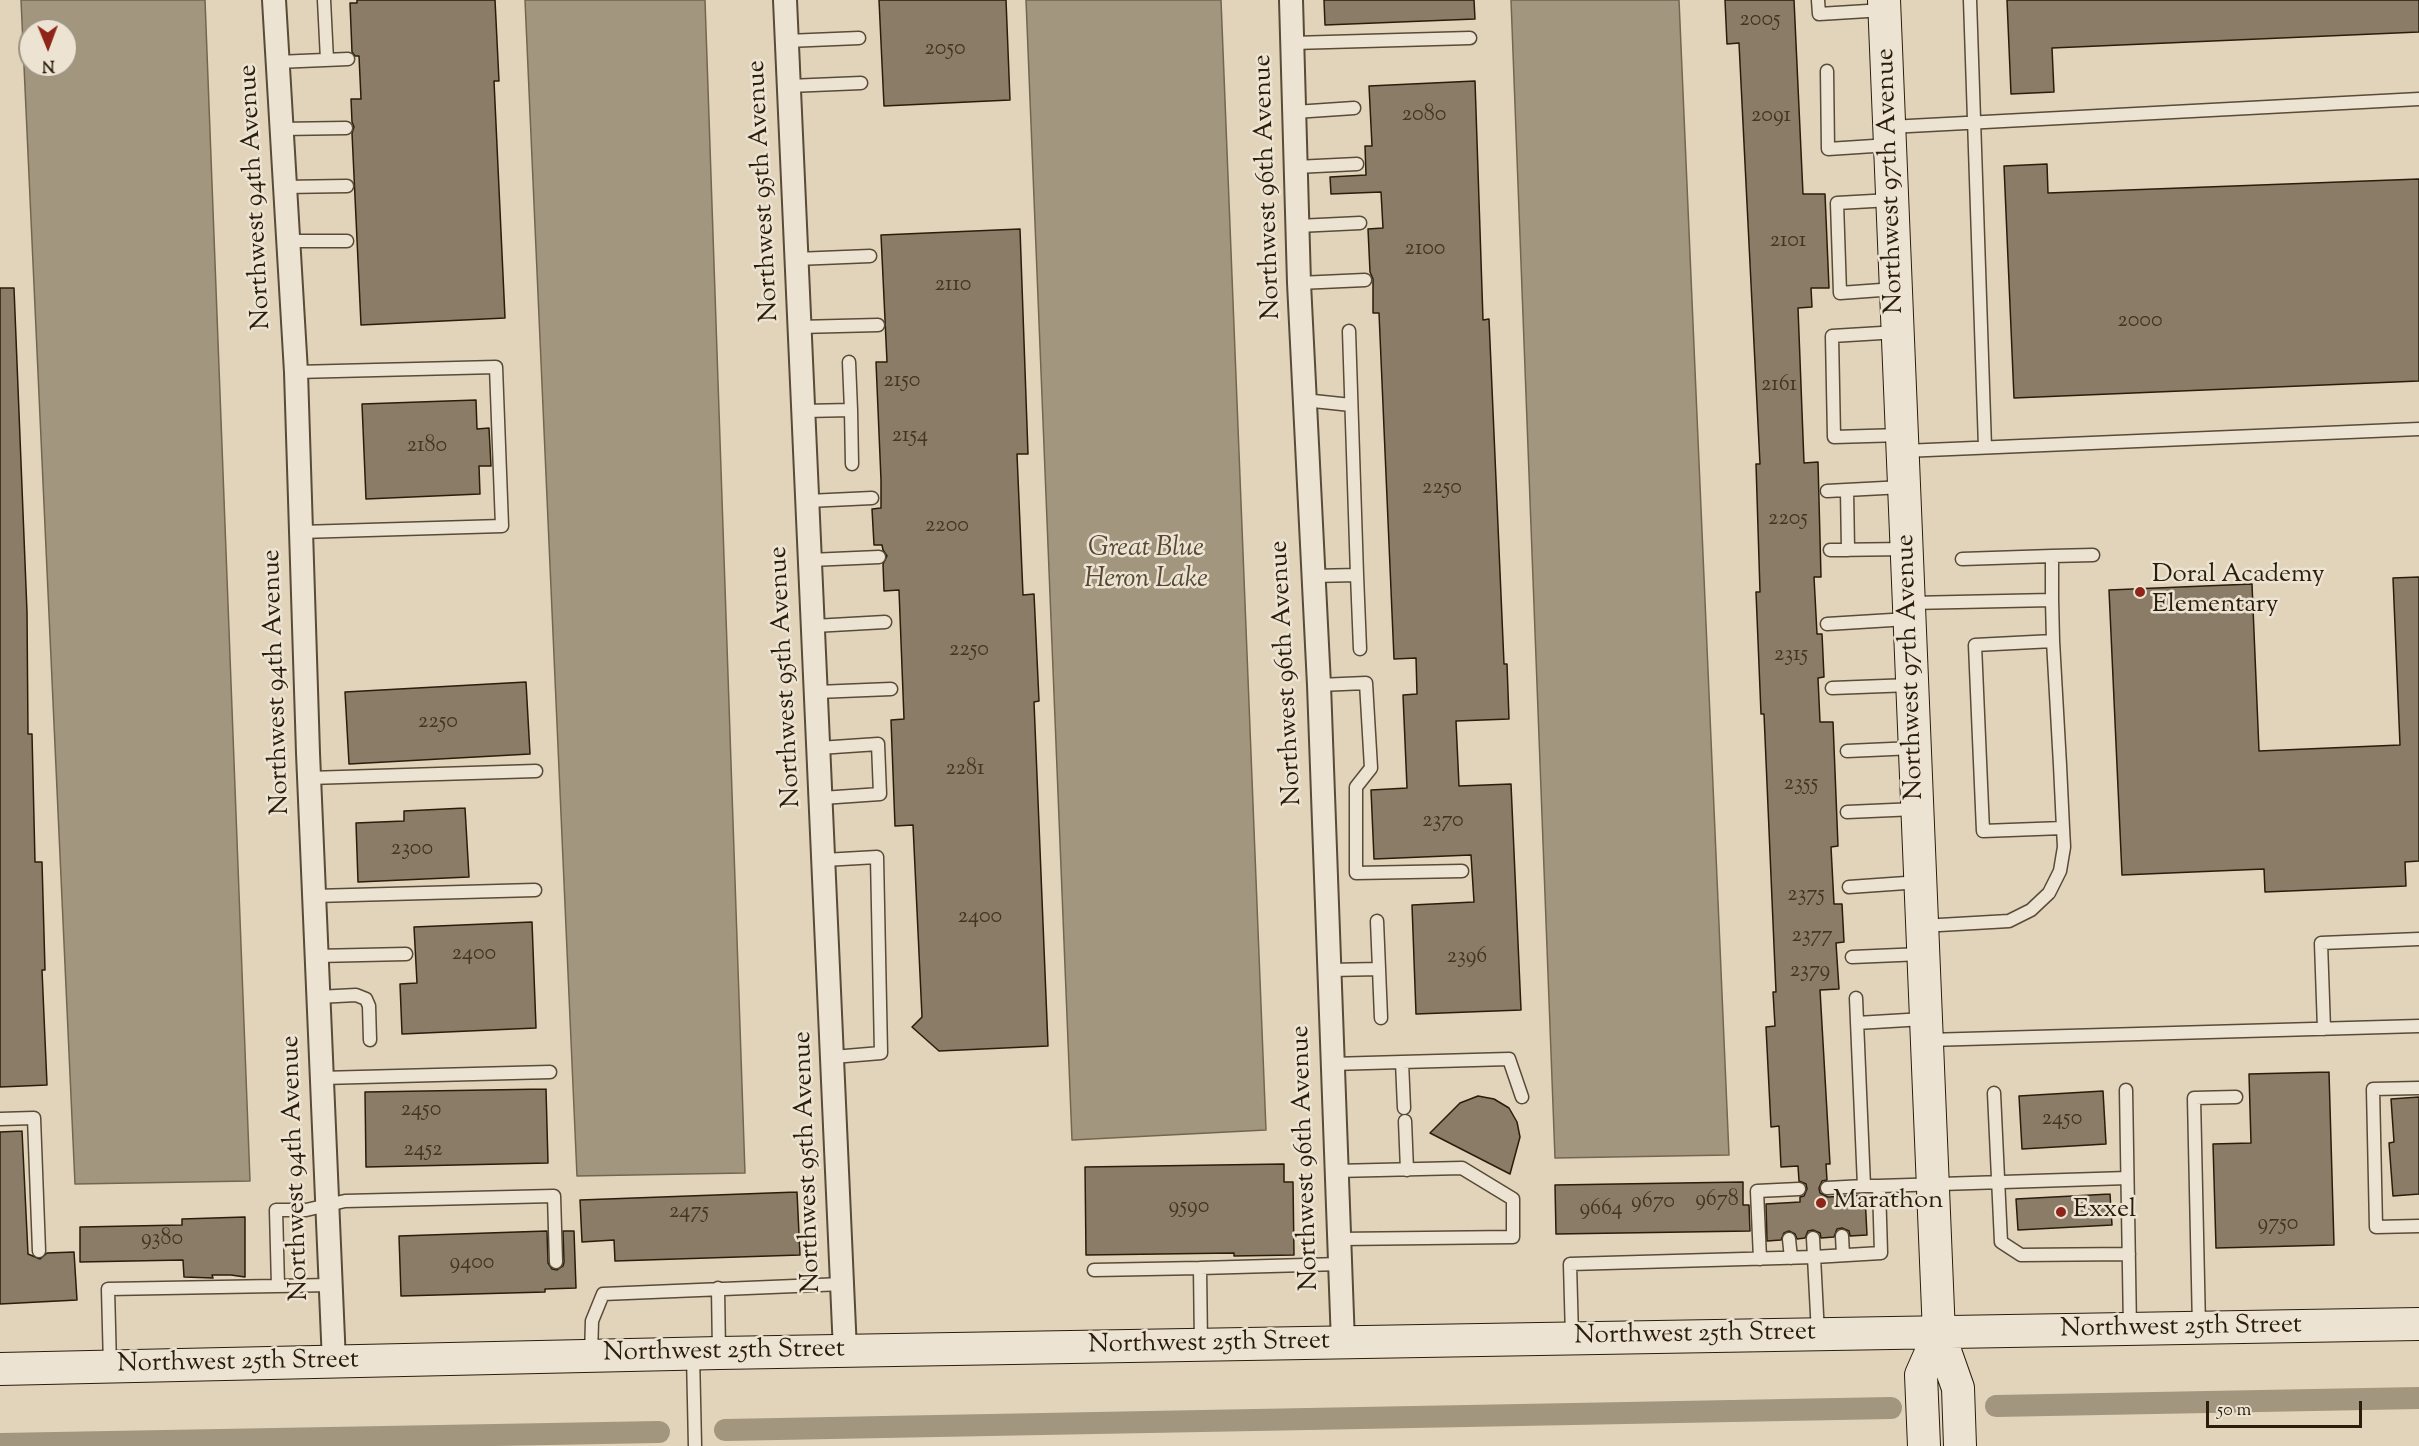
<!DOCTYPE html>
<style>
body{margin:0}
#map{position:relative;width:2419px;height:1446px;overflow:hidden;background:#e2d4ba;font-family:"Sorts Mill Goudy",serif}
canvas{display:block}
.north{position:absolute;left:18px;top:18px;width:60px;height:60px;box-sizing:border-box;background:#ece3d2;border:2px solid #9e9482;border-radius:50%;rotate:179deg;font-size:16px;font-weight:700;line-height:24px;text-align:center;color:#2a1d0b}
.north::after{content:'';display:block;margin:auto;width:21px;height:27px;background:#8f2418;clip-path:polygon(50% 0,100% 100%,50% 72%,0 100%)}
.scale{position:absolute;left:2206px;top:1401px;width:156px;height:27px;box-sizing:border-box;border:3px solid #2a1d0b;border-top:0;padding-left:8px;font-size:18px;line-height:21px;white-space:nowrap;color:#2a1d0b;-webkit-text-stroke:4px #ece3d2;paint-order:stroke}
</style>
<div id="map">
<canvas width="2419" height="1446"></canvas>
<div class="north">N</div>
<div class="scale">50 m</div>
</div>
<script>
const context = document.querySelector('canvas').getContext('2d');
context.lineJoin = 'round';
function fill(path, color) { context.fillStyle = color; context.fill(path, 'evenodd'); }
const toPath = rows => new Path2D(rows.map(r => 'M' + r).join(''));
function strokePath(path, color, width, dash) { context.strokeStyle = color; context.lineWidth = width; context.lineCap = dash ? 'butt' : 'round'; context.setLineDash(dash || []); context.stroke(path); }
function drawText(font, color, halo, rows, align = 'center') {
  context.font = font + ' "Sorts Mill Goudy",serif'; context.lineWidth = 5; context.setLineDash([]); context.textBaseline = 'middle'; context.strokeStyle = halo; context.fillStyle = color; for (const [text, x, y, turn = 0] of rows) {
    context.save(); context.translate(x, y); context.rotate((+turn || 0) * Math.PI / 180); context.textAlign = isNaN(turn) ? turn : align; if (halo) context.strokeText(text, 0, 0); context.fillText(text, 0, 0); context.restore();
  }
}
const water = toPath([
 [21,0,205,0,250,1181,75,1184,21,0],
 [30,30,66,30,66,66,30,66,30,30],
 [525,0,705,0,745,1173,577,1176,525,0],
 [1026,0,1221,0,1266,1130,1072,1140,1026,0],
 [1511,0,1679,0,1729,1155,1555,1158,1511,0]
]);
const canal = toPath([
 [1996,1406,2419,1398],
 [725,1430,1891,1408],
 [0,1444,659,1432]
]);
const building = toPath([
 [357,0,495,0,499,81,494,81,505,318,361,325,352,133,354,127,352,122,351,99,361,99,359,56,355,56,352,52,350,3,357,3,357,0],
 [879,0,1006,0,1010,100,884,106,879,0],
 [1324,0,1474,0,1475,19,1325,25,1324,0],
 [1725,0,1794,0,1803,194,1825,194,1829,288,1811,288,1812,307,1798,308,1804,463,1818,462,1821,577,1814,577,1817,634,1822,634,1824,677,1818,678,1820,722,1833,722,1838,846,1831,847,1834,904,1842,904,1844,942,1836,943,1839,989,1820,990,1830,1164,1826,1164,1827,1180,1822,1181,1819,1188,1820,1193,1828,1197,1865,1195,1867,1235,1850,1236,1849,1231,1842,1228,1837,1229,1834,1237,1821,1238,1820,1233,1813,1230,1808,1231,1805,1238,1797,1239,1795,1234,1789,1231,1784,1233,1781,1240,1767,1241,1766,1204,1800,1202,1800,1197,1804,1196,1807,1189,1806,1184,1799,1181,1798,1166,1781,1167,1779,1126,1771,1127,1766,1027,1775,1026,1773,992,1776,992,1764,714,1761,714,1756,592,1760,592,1756,464,1760,464,1739,43,1727,44,1725,0],
 [2007,0,2419,0,2419,32,2052,48,2054,92,2011,94,2007,0],
 [1475,81,1483,320,1489,319,1504,664,1507,664,1509,719,1456,721,1459,786,1511,784,1521,1010,1416,1014,1412,905,1474,902,1471,855,1374,859,1371,790,1407,788,1403,695,1417,694,1416,658,1394,659,1379,313,1373,313,1373,279,1370,272,1368,229,1383,228,1381,192,1331,194,1330,177,1366,175,1365,146,1372,146,1369,86,1475,81],
 [2047,164,2048,193,2419,179,2419,381,2014,398,2004,166,2047,164],
 [1020,229,1028,454,1017,454,1023,595,1034,594,1039,701,1034,702,1048,1046,939,1051,912,1027,922,1017,913,825,895,826,891,720,904,719,899,590,884,591,883,564,887,556,883,550,882,545,874,545,872,509,881,508,881,480,876,362,887,362,881,235,1020,229],
 [0,288,14,288,27,612,28,734,32,734,35,862,42,862,45,970,42,970,47,1085,0,1087,0,288],
 [476,400,477,429,489,428,491,466,479,466,480,494,366,499,362,404,476,400],
 [2419,577,2419,861,2405,862,2406,886,2265,892,2264,869,2122,875,2109,590,2252,584,2259,751,2400,745,2393,578,2419,577],
 [526,682,530,754,349,764,345,692,526,682],
 [465,808,469,877,358,882,356,823,404,821,404,811,465,808],
 [532,922,536,1028,402,1034,400,984,417,983,414,927,532,922],
 [2329,1072,2334,1245,2216,1248,2213,1144,2251,1143,2249,1074,2329,1072],
 [546,1089,548,1163,366,1167,365,1092,546,1089],
 [2103,1091,2106,1144,2022,1149,2019,1096,2103,1091],
 [1478,1096,1494,1099,1509,1108,1517,1122,1520,1137,1510,1174,1430,1133,1460,1103,1478,1096],
 [2419,1097,2419,1194,2393,1196,2389,1143,2394,1142,2391,1099,2419,1097],
 [22,1131,28,1254,40,1259,47,1253,74,1252,77,1300,0,1304,0,1132,22,1131],
 [1284,1164,1284,1182,1293,1182,1294,1255,1234,1256,1234,1253,1086,1255,1085,1167,1284,1164],
 [1743,1182,1743,1205,1749,1205,1750,1231,1556,1234,1555,1185,1743,1182],
 [797,1192,800,1255,615,1261,614,1240,582,1242,580,1200,797,1192],
 [2110,1194,2112,1225,2018,1230,2016,1199,2110,1194],
 [245,1217,245,1277,231,1275,212,1275,213,1278,184,1277,183,1260,80,1262,80,1227,182,1225,182,1219,245,1217],
 [547,1231,548,1263,552,1269,557,1270,563,1266,564,1262,563,1231,574,1231,576,1288,545,1289,545,1292,401,1296,399,1236,547,1231]
]);
const lane = toPath([
 [324,0,327,60],
 [1818,0,1819,14,1884,10],
 [1970,0,1985,447],
 [787,41,859,38],
 [1293,43,1470,38],
 [277,62,348,59],
 [1827,71,1828,149,1889,145],
 [789,86,861,83],
 [1295,112,1354,108],
 [1890,127,2419,99],
 [280,129,346,128],
 [1296,167,1357,164],
 [284,187,347,186],
 [1891,200,1837,203,1840,293,1895,289],
 [1298,226,1360,223],
 [287,241,347,241],
 [796,259,870,256],
 [1299,283,1365,280],
 [799,327,878,325],
 [1349,331,1357,575],
 [1898,332,1832,336,1834,437,1901,435],
 [849,362,851,410],
 [296,372,496,367,502,526,301,532],
 [1304,400,1351,405],
 [804,411,851,410,852,464],
 [1904,451,2419,429],
 [1847,490,1848,550],
 [1827,491,1903,487],
 [808,501,872,498],
 [1830,550,1906,549],
 [2052,556,2093,555],
 [810,560,879,557],
 [1312,576,1357,575,1360,649],
 [2052,600,2053,641],
 [1910,603,2052,600,2052,556,1962,559],
 [1827,624,1908,619],
 [814,626,885,622],
 [1319,685,1366,683,1371,768,1356,787,1356,873,1462,871],
 [1832,688,1911,685],
 [817,692,891,689],
 [819,748,878,744,880,794,822,798],
 [1847,751,1914,748],
 [309,778,536,771],
 [1847,812,1916,809],
 [824,860,877,857,881,1053,833,1057],
 [1849,887,1920,882],
 [315,896,535,890],
 [1377,921,1379,969],
 [1922,926,2009,921,2031,910,2049,893,2060,871,2064,847,2063,828,2060,765,2053,641,1975,645,1983,831,2063,828],
 [317,956,406,954],
 [1852,957,1922,954],
 [1330,970,1379,969,1381,1018],
 [318,997,356,995,366,999,369,1006,370,1040],
 [1856,998,1864,1186,1879,1186],
 [1857,1023,1924,1019],
 [2324,1029,2321,943,2419,939],
 [1928,1040,2419,1026],
 [1402,1062,1509,1059,1522,1097],
 [1332,1064,1402,1062,1404,1108],
 [322,1078,550,1072],
 [2419,1088,2373,1089,2376,1227,2419,1226],
 [2126,1090,2130,1329],
 [1994,1093,2001,1242,2021,1255,2129,1254],
 [0,1119,34,1118,39,1251],
 [1405,1121,1407,1170],
 [1336,1171,1462,1168,1513,1199,1513,1237,1339,1239],
 [1827,1188,1864,1186],
 [1842,1236,1843,1255],
 [1813,1238,1814,1257,1881,1253,1879,1186,2127,1178],
 [1789,1239,1791,1258],
 [1760,1259,1757,1191,1799,1189],
 [1200,1268,1340,1264],
 [1094,1270,1200,1268,1201,1345],
 [278,1286,276,1210,306,1210,345,1201,554,1196,556,1262],
 [718,1288,719,1353],
 [2199,1327,2194,1098,2236,1097],
 [1572,1337,1570,1264,1814,1257,1818,1334],
 [693,1355,695,1446],
 [591,1356,592,1321,603,1294,843,1284],
 [110,1366,108,1289,331,1285]
]);
const street = toPath([
 [274,0,296,372,308,753,334,1362],
 [785,0,845,1351],
 [1291,0,1299,283,1319,685,1343,1343]
]);
const secondary = toPath([
 [1884,0,1939,1334,1958,1388,1960,1446],
 [0,1369,719,1353,2419,1324],
 [1924,1446,1921,1375,1939,1334]
]);
const markers = [
 [2140,592,6,"#8f2418"],
 [1821,1203,6,"#8f2418"],
 [2061,1212,6,"#8f2418"]
];
const numberNames = [
 ["2005",1760,21],
 ["2050",945,50],
 ["2080",1424,116],
 ["2091",1771,117],
 ["2101",1788,242],
 ["2100",1425,250],
 ["2110",953,286],
 ["2000",2140,322],
 ["2150",902,382],
 ["2161",1779,386],
 ["2154",910,437],
 ["2180",427,447],
 ["2250",1442,489],
 ["2205",1788,520],
 ["2200",947,527],
 ["2250",969,651],
 ["2315",1791,656],
 ["2250",438,723],
 ["2281",965,770],
 ["2355",1801,785],
 ["2370",1443,822],
 ["2300",412,850],
 ["2375",1806,896],
 ["2400",980,918],
 ["2377",1812,937],
 ["2400",474,955],
 ["2396",1467,958],
 ["2379",1810,972],
 ["2450",421,1111],
 ["2450",2062,1120],
 ["2452",423,1151],
 ["9678",1717,1201],
 ["9670",1653,1203],
 ["9590",1189,1208],
 ["9664",1601,1210],
 ["2475",689,1213],
 ["9750",2278,1225],
 ["9380",162,1240],
 ["9400",472,1264]
];
const streetNames = [
 ["Northwest 97th Avenue",1892,181,-92],
 ["Northwest 96th Avenue",1269,187,-92],
 ["Northwest 95th Avenue",765,191,-93],
 ["Northwest 94th Avenue",257,197,-93],
 ["Northwest 97th Avenue",1912,667,-92],
 ["Northwest 96th Avenue",1288,673,-93],
 ["Northwest 95th Avenue",787,677,-93],
 ["Northwest 94th Avenue",278,682,-92],
 ["Northwest 96th Avenue",1307,1158,-92],
 ["Northwest 95th Avenue",809,1162,-92],
 ["Northwest 94th Avenue",297,1168,-92],
 ["Northwest 25th Street",2181,1329,-1],
 ["Northwest 25th Street",1695,1336,-1],
 ["Northwest 25th Street",1209,1345,-1],
 ["Northwest 25th Street",724,1353,-1],
 ["Northwest 25th Street",238,1364,-1]
];
const poiNames = [
 ["Doral Academy",2152,577],
 ["Elementary",2152,607],
 ["Marathon",1833,1203],
 ["Exxel",2073,1212]
];
const waterNames = [
 ["Great Blue",1146,550],
 ["Heron Lake",1146,581]
];
fill(water, '#a3967e');
strokePath(water, '#736650', 1.5);
strokePath(canal, '#a3967e', 22);
fill(building, '#8a7c66');
strokePath(building, '#2a1d0b', 1.5);
strokePath(lane, '#584b37', 15);
strokePath(street, '#584b37', 26);
strokePath(secondary, '#2a1d0b', 34);
strokePath(lane, '#ece3d2', 12);
strokePath(street, '#ece3d2', 22);
strokePath(secondary, '#ece3d2', 32);
for (const [x, y, r, color] of markers) { const dot = new Path2D(); dot.arc(x, y, r, 0, 2 * Math.PI); context.fillStyle = color; context.fill(dot); strokePath(dot, '#ece3d2', 2); }
drawText('22px', '#423522', null, numberNames);
drawText('26px', '#2a1d0b', '#ece3d2', streetNames);
drawText('26px', '#2a1d0b', '#ece3d2', poiNames, 'left');
drawText('italic 27px', '#544733', '#ece3d2', waterNames);
</script>
